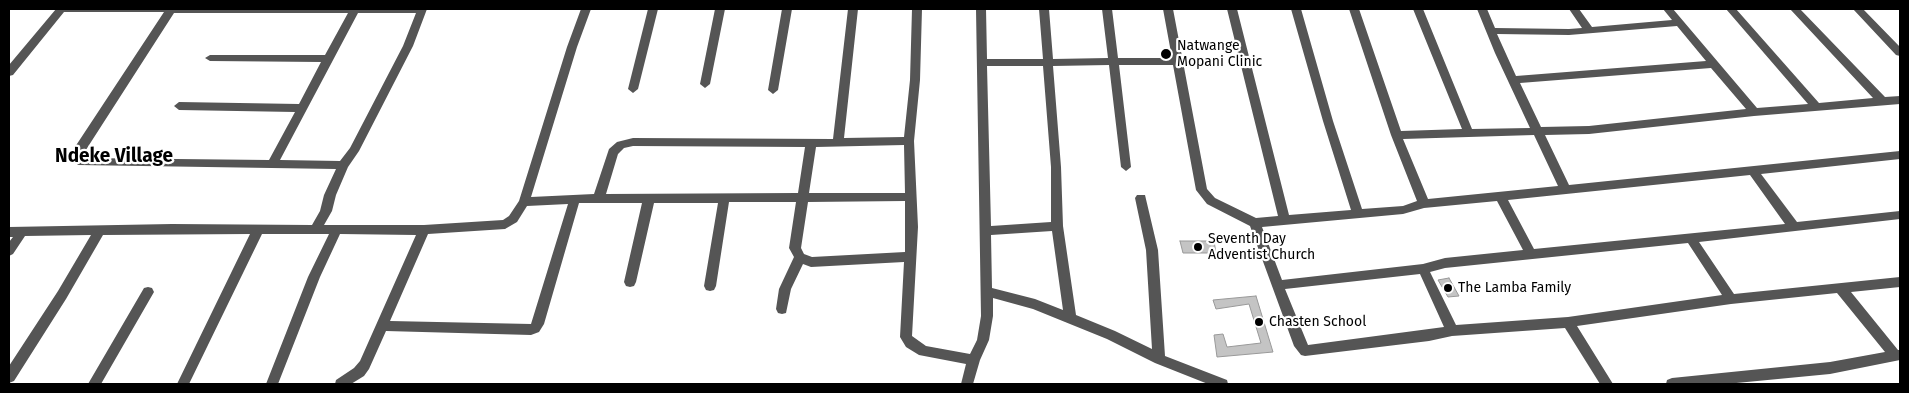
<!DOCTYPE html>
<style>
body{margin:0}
#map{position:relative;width:1909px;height:393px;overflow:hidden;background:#fff;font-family:"Fira Sans",sans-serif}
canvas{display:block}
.frame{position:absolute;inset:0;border:10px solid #000;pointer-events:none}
</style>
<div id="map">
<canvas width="1909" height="393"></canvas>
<div class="frame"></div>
</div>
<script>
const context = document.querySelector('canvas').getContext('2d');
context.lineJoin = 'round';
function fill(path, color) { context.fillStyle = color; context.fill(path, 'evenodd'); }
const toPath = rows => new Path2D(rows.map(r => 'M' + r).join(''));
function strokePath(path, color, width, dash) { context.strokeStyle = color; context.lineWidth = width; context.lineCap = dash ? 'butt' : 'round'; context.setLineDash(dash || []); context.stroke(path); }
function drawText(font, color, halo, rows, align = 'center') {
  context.font = font + ' "Fira Sans",sans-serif'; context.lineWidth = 4.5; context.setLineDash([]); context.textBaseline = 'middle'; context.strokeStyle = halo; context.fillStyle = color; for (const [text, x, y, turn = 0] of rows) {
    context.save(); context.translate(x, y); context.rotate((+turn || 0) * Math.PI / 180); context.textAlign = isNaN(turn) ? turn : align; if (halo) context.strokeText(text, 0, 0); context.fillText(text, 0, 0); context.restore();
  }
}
const building = toPath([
 [1180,241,1214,241,1216,253,1183,253,1180,241],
 [1449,278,1459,296,1448,297,1438,280,1449,278],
 [1256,296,1273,352,1217,357,1214,335,1223,334,1227,347,1261,343,1249,304,1216,309,1213,300,1256,296]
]);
const minor = toPath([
 [56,9,427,9,413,46,359,151,348,167,336,195,332,211,324,225,424,225,503,220,509,216,519,201,567,47,581,9,591,9,577,47,531,197,594,194,609,149,617,142,633,138,833,139,848,9,858,9,844,138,904,137,910,80,912,9,922,9,920,80,914,141,918,227,912,336,926,346,970,354,977,340,981,316,976,9,986,9,987,59,1043,59,1039,9,1049,9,1053,59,1108,58,1102,9,1112,9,1118,58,1172,58,1163,9,1173,9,1207,189,1215,198,1256,218,1278,216,1227,9,1237,9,1289,215,1351,210,1323,121,1291,9,1301,9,1333,121,1362,209,1403,206,1417,201,1391,135,1349,9,1359,9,1401,131,1462,129,1413,9,1423,9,1472,129,1530,128,1495,53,1477,9,1487,9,1495,28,1569,29,1582,28,1569,9,1579,9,1592,27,1672,20,1663,9,1673,9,1757,108,1808,104,1726,9,1736,9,1819,103,1873,98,1790,9,1800,9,1885,97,1900,96,1900,104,1754,116,1589,134,1545,135,1569,185,1900,151,1900,159,1761,174,1797,222,1900,211,1900,219,1699,242,1734,294,1900,277,1900,287,1851,292,1898,350,1900,350,1900,360,1830,374,1726,384,1666,384,1667,380,1672,378,1830,362,1885,352,1837,293,1731,304,1577,326,1613,384,1600,384,1565,328,1452,336,1429,341,1305,356,1301,355,1294,346,1250,226,1207,204,1196,190,1173,65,1119,65,1131,167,1126,171,1121,167,1109,65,1053,66,1061,167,1063,226,1076,315,1115,331,1152,349,1146,250,1135,198,1137,195,1145,195,1158,250,1165,356,1227,380,1228,384,1208,384,1155,363,1107,339,1033,309,993,298,993,316,989,340,980,360,973,384,961,384,966,364,919,355,906,347,900,337,904,262,811,267,803,264,791,289,786,313,782,314,778,313,776,309,779,289,794,257,789,248,796,202,729,202,716,286,714,290,710,291,706,290,704,286,718,203,654,203,636,282,634,286,630,287,626,286,624,282,642,203,579,203,544,324,539,332,531,335,386,331,369,369,364,376,351,384,335,384,336,380,354,368,360,361,416,235,340,234,320,277,278,384,266,384,308,277,329,234,262,234,189,384,177,384,250,234,103,235,66,299,14,381,9,383,9,366,58,291,91,235,25,236,13,254,9,256,9,242,13,237,9,237,9,227,172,224,312,225,320,211,324,195,336,169,78,165,71,158,73,150,164,12,64,12,13,75,9,76,9,65,56,9],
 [174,13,348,13,325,55,210,55,205,58,210,61,321,62,299,104,179,102,174,106,179,110,295,112,269,160,84,158,82,156,174,13],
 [358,13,416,13,403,46,350,148,340,161,280,160,358,13],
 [1677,26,1706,61,1516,76,1497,34,1569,35,1677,26],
 [987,66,1043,66,1051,167,1051,222,991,226,987,66],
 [1711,68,1746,109,1589,126,1541,127,1520,83,1711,68],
 [1534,135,1558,186,1428,199,1403,139,1534,135],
 [904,145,905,193,809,193,816,147,904,145],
 [633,146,805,147,798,193,606,194,618,154,624,148,633,146],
 [1750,175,1785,224,1534,249,1508,200,1750,175],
 [905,201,905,252,812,257,804,254,801,248,808,202,905,201],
 [1497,201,1523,250,1445,258,1423,264,1282,280,1262,227,1403,214,1424,208,1497,201],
 [568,204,531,324,390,321,428,234,505,229,517,222,527,206,568,204],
 [1052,231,1063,310,1035,299,992,288,991,235,1052,231],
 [1688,243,1722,295,1568,317,1456,325,1430,272,1445,268,1688,243],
 [1420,274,1444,327,1308,345,1285,289,1420,274],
 [648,9,658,9,638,89,633,93,628,89,648,9],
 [715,9,725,9,710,84,705,88,700,84,715,9],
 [782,9,792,9,778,90,773,94,768,90,782,9],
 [1853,9,1863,9,1900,47,1900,56,1896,55,1853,9],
 [148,287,152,288,154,292,101,384,88,384,144,288,148,287]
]);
const markers = [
 [1166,54,6,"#000"],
 [1198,247,5,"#000"],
 [1448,288,5,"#000"],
 [1259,322,5,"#000"]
];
const poiNames = [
 ["Natwange",1177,46],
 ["Mopani Clinic",1177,62],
 ["Seventh Day",1208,239],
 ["Adventist Church",1208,255],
 ["The Lamba Family",1458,288],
 ["Chasten School",1269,322]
];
const districtNames = [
 ["Ndeke Village",114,157]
];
fill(building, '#c4c4c4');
strokePath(building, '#999', 1);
fill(minor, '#555');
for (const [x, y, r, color] of markers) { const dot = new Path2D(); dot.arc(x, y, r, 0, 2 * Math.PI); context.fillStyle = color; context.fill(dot); strokePath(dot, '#fff', 2); }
drawText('14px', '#000', '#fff', poiNames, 'left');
drawText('bold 19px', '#000', '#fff', districtNames);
</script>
